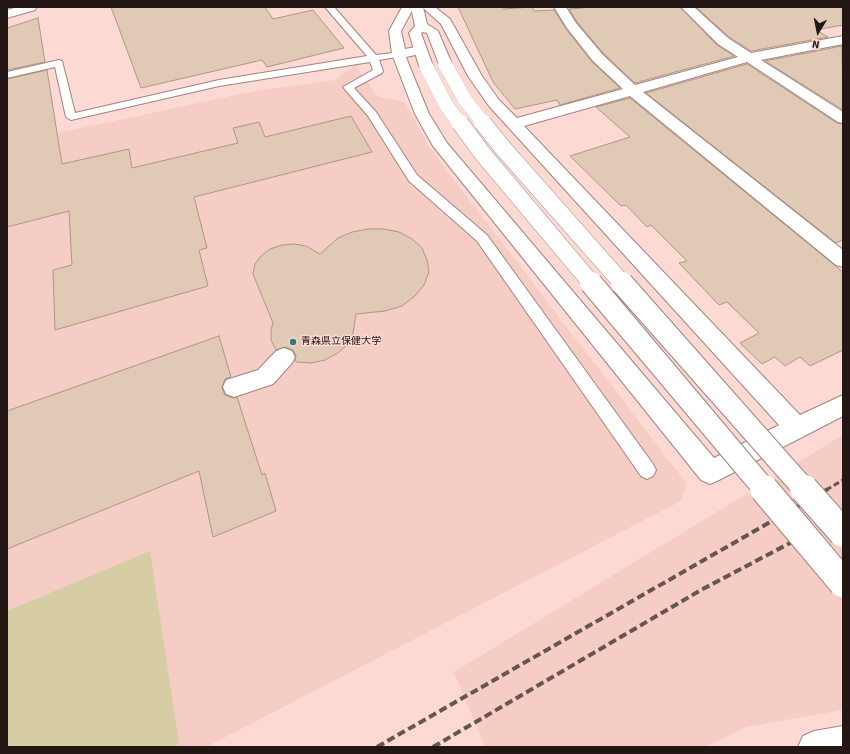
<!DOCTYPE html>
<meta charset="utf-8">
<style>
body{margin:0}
#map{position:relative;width:850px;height:754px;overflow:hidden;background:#fcdad3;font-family:"Source Sans 3",sans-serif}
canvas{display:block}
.frame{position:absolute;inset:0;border:8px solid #221715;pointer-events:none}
.north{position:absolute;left:798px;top:12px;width:40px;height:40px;-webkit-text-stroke:3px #fcdad3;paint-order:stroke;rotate:190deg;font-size:11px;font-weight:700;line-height:16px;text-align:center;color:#221715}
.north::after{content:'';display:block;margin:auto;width:14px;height:18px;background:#221715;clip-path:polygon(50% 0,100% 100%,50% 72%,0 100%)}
</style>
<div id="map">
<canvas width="850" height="754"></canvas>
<div class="frame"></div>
<div class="north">N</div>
</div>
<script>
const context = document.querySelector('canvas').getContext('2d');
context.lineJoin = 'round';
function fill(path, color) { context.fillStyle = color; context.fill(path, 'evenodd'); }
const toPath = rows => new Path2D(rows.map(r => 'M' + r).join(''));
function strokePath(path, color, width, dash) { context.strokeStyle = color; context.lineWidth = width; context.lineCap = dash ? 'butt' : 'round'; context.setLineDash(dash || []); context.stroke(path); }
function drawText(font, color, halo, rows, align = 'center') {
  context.font = font + ' "Source Sans 3","Noto Sans JP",sans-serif'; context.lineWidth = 3; context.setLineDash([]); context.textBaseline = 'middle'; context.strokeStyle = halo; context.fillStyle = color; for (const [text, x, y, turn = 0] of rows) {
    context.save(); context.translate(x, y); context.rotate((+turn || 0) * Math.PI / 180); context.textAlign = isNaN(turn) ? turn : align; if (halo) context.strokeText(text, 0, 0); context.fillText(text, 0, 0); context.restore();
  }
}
const built = toPath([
 [355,65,378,97,405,102,429,147,687,484,681,501,206,747,7,747,7,144,254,91,335,80],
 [843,435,843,710,746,727,706,747,485,747,454,672]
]);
const green = toPath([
 [150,551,179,743,172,747,7,747,7,611]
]);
const building = toPath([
 [111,7,265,7,273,19,313,10,344,48,267,67,262,60,141,88,111,7],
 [458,7,503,7,504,9,532,7,534,11,554,10,566,29,592,62,620,88,560,105,557,100,515,109,493,82,458,7],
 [582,7,680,7,717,45,734,56,635,83,604,54,577,22,569,9,583,8,582,7],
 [696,7,843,7,843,25,816,30,828,37,751,51,729,37,696,7],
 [38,18,45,62,7,70,7,28,38,18],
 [842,46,843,110,765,61,842,46],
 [747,64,837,123,843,124,843,240,836,243,646,93,747,64],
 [47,70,62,164,129,149,132,168,238,143,233,128,259,122,265,137,351,116,372,152,194,197,207,248,199,250,208,286,55,330,53,270,72,265,69,211,7,227,7,79,47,70],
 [630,98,843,272,843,350,810,366,800,357,785,366,775,357,762,364,740,343,759,333,727,302,719,305,679,263,687,261,651,225,647,227,626,205,621,206,570,156,630,137,596,107,630,98],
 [368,229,384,229,399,232,412,239,422,248,427,260,429,272,424,285,415,296,402,306,385,311,356,314,353,333,348,344,338,353,325,360,311,363,297,362,295,361,296,356,293,350,285,347,276,350,271,340,271,330,273,323,253,274,255,264,261,256,270,249,282,245,294,244,306,246,320,254,338,238,352,232,368,229],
 [219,336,231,377,225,379,222,388,225,395,233,398,237,397,262,475,265,473,276,511,213,537,199,471,7,549,7,411,219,336]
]);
const service = toPath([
 [325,7,334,7,376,55,402,52,404,54,402,56,379,60,383,71,382,73,354,88,376,112,417,175,487,235,653,464,656,470,653,476,647,479,641,476,477,241,409,181,368,116,343,87,373,70,370,62,219,86,71,120,66,117,55,67,7,78,7,72,59,60,62,61,75,113,219,80,367,56,325,7]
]);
const pedestrian = toPath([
 [284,348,292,351,295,357,292,363,273,384,234,397,226,394,223,387,226,380,258,370,276,351,284,348]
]);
const minor = toPath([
 [402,7,414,7,401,31,405,49,420,46,427,50,425,53,406,57,409,65,429,114,447,143,714,458,779,425,489,106,468,76,441,24,422,7,435,7,450,19,482,76,499,100,517,118,623,89,593,61,567,28,554,7,566,7,576,23,603,55,635,85,738,57,718,44,681,7,694,7,728,38,751,53,843,36,843,44,761,60,843,112,843,123,838,122,747,62,643,92,843,250,843,267,836,265,630,96,524,126,800,415,843,395,843,416,719,480,710,484,701,480,433,146,415,114,392,54,389,31,402,7],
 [843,726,843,747,798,747,803,736,814,731,843,726]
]);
const tertiary = toPath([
 [18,7,37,7,35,10,7,18,7,10,18,7],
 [411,7,423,7,427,24,438,31,452,64,450,67,440,67,427,33,423,32,421,33,433,66,431,69,426,70,421,69,419,66,409,33,415,26,411,7]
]);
const railFar1 = toPath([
 [826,490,843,480]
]);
const rail = toPath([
 [377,747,828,489],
 [433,747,701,590,843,515]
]);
const tertiaryBridgeFar3 = toPath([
 [445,64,465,100,484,124],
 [426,66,446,105,460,124]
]);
const tertiaryBridgeFar2 = toPath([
 [460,123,482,153,592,284],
 [483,123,502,147,623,284]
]);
const tertiaryBridgeFar1 = toPath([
 [591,283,765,490],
 [622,283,805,490]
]);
const tertiaryBridge = toPath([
 [764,489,843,583],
 [804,489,843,533]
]);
const markers = [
 [293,342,4,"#337c7b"]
];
const poiNames = [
 ["青森県立保健大学",301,342]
];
fill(built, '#f6cdc4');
fill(green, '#d6cda5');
fill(building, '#e1cab5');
strokePath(building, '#ad9783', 1);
strokePath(service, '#a2847d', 2);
strokePath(pedestrian, '#a2847d', 2);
strokePath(minor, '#a2847d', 2);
strokePath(tertiary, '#a2847d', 2);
fill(service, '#fff');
fill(pedestrian, '#fff');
fill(minor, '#fff');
fill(tertiary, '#fff');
strokePath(railFar1, '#675551', 3, [6, 3]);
strokePath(rail, '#675551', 4, [8, 4]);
strokePath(tertiaryBridgeFar3, '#a2847d', 14, []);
strokePath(tertiaryBridgeFar2, '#a2847d', 18, []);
strokePath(tertiaryBridgeFar1, '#a2847d', 24, []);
strokePath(tertiaryBridge, '#a2847d', 30, []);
strokePath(tertiaryBridgeFar3, '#fff', 14);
strokePath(tertiaryBridgeFar2, '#fff', 17);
strokePath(tertiaryBridgeFar1, '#fff', 22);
strokePath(tertiaryBridge, '#fff', 28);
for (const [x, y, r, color] of markers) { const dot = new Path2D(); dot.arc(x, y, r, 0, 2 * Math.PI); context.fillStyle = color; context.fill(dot); strokePath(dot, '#fcdad3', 1.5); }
drawText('10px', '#221715', '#fcdad3', poiNames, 'left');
</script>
